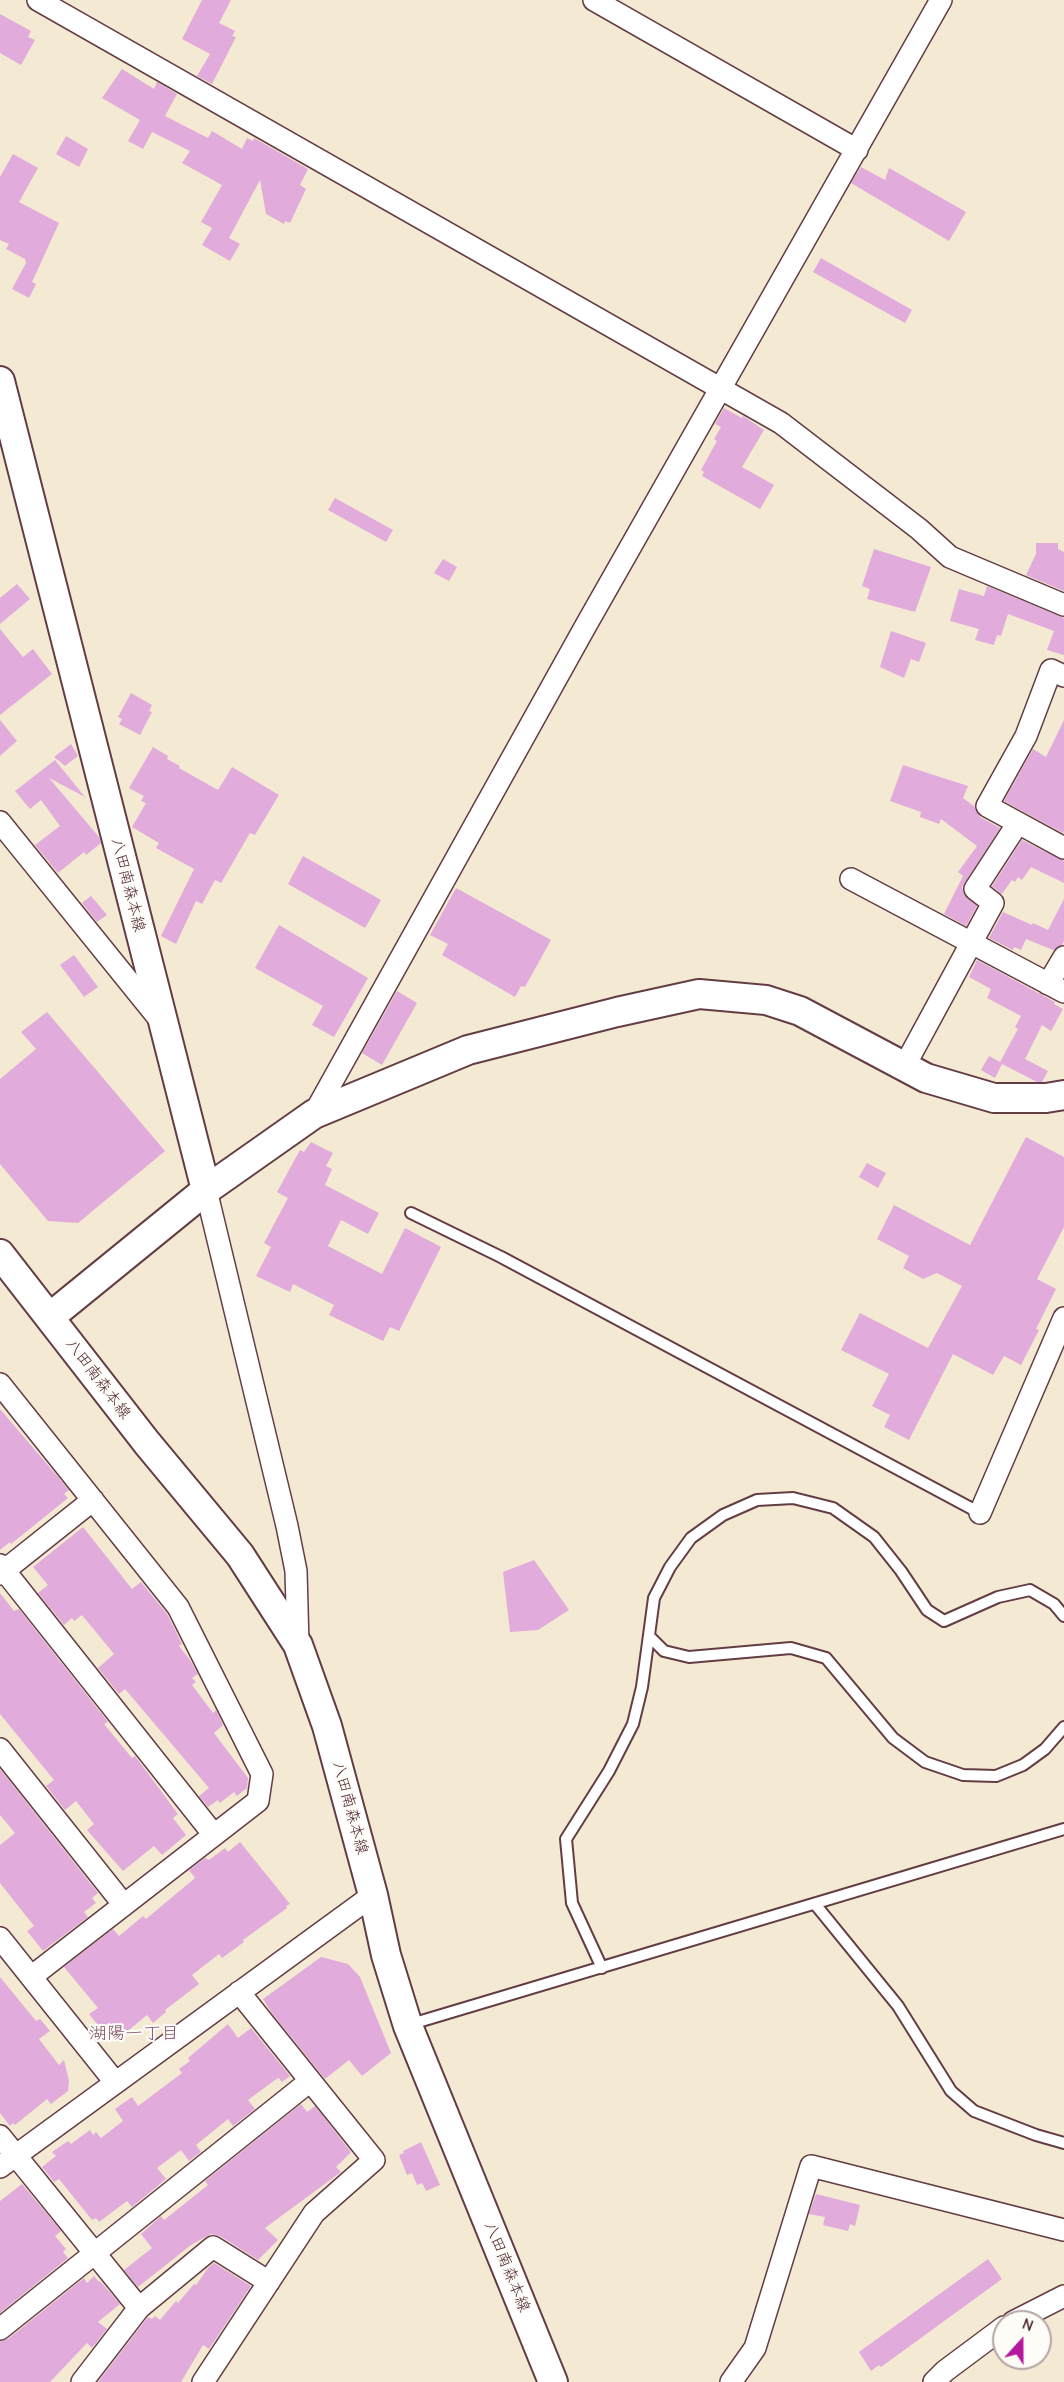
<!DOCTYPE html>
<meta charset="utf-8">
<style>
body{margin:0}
#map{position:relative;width:1064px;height:2382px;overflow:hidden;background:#f4ead3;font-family:"Comic Neue",sans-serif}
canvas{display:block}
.north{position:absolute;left:992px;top:2310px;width:60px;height:60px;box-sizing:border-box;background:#fdfcf7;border:2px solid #b5a4a5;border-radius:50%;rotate:21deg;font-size:16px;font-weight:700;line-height:24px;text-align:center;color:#4a1f2b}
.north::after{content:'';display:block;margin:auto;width:21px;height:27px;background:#b5179e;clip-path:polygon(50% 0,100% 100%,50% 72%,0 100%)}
</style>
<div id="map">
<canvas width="1064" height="2382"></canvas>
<div class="north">N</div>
</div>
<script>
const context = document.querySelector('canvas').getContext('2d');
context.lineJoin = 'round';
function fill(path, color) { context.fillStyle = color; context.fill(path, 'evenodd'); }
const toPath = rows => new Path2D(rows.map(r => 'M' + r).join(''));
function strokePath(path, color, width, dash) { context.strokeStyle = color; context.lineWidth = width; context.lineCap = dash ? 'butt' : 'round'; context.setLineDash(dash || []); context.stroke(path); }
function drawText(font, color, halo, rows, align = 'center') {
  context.font = font + ' "Comic Neue","Klee One",sans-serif'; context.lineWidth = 4.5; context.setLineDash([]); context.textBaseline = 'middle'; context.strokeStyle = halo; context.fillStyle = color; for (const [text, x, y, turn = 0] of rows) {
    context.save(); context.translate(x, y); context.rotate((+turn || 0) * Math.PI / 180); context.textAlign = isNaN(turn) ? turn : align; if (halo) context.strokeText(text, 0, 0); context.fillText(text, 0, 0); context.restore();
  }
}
const building = toPath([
 [202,0,231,0,219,23,235,31,232,36,236,37,212,84,197,76,210,54,182,39],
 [0,14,31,31,28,37,35,40,21,65,0,53],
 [122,69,154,89,157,82,177,94,165,116,208,138,212,131,242,149,247,138,253,141,254,138,308,169,300,185,306,189,290,223,285,221,284,224,266,214,260,180,229,238,240,244,230,261,202,245,212,228,201,222,222,185,182,163,190,151,152,132,143,149,128,141,140,120,102,98],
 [66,136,88,149,79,167,56,154],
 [13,154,38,168,19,202,59,223,32,282,36,284,29,298,12,289,26,263,25,259,6,249,9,244,0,240,0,177],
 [861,167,885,180,889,168,966,212,949,241,851,183],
 [821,258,912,310,905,323,813,272],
 [724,408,742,418,743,416,764,430,742,467,774,485,760,509,702,476,704,472,701,470,717,441,714,439,721,427,715,424],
 [335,498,393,530,386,542,328,510],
 [1036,543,1058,543,1058,549,1064,552,1064,591,1026,575,1036,554],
 [874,549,931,567,915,612,867,599,870,589,862,586],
 [443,559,457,567,449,581,434,573],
 [17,584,30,599,0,624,0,598],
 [987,586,1064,618,1064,655,1047,650,1054,631,1008,614,1001,636,997,635,994,645,975,640,979,629,950,621,959,589,984,596],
 [0,629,23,657,33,649,52,674,0,715],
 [891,631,926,643,919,662,911,659,904,678,880,667],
 [131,693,152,705,149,711,152,712,140,735,119,724,122,719,118,717],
 [0,720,17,741,0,756],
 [1064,720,1064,831,1063,833,1004,801,1033,749,1046,757],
 [71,744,78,756,65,766,54,757],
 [153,747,168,756,167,759,180,766,179,768,218,790,232,767,279,795,255,835,250,833,221,883,215,880,202,904,196,901,176,944,161,936,194,869,156,848,159,843,132,827,146,803,141,801,144,796,129,788],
 [55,760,85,797,49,778,99,837,101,843,86,855,84,852,58,873,35,845,60,826,41,800,30,809,15,791],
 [903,765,968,786,963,798,974,806,980,817,1000,828,962,887,964,895,977,906,966,926,944,914,963,876,958,872,977,846,941,819,939,824,920,817,921,812,890,801],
 [1022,840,1064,861,1064,883,1031,867,1022,880,1018,877,1015,882,1012,880,1002,894,992,886],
 [303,856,381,900,365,928,288,884],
 [456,888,551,940,525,987,521,986,515,997,442,955,448,944,430,935],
 [91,896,107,915,97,922,82,903],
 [1064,899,1064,941,1062,945,1053,950,1026,939,1021,950,1014,947,1013,950,989,938,1003,912,1032,925,1033,923,1048,930],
 [279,925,368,978,334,1037,312,1025,323,1006,255,968],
 [74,955,98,987,84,997,60,965],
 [977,960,1055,1002,1054,1004,1063,1009,1051,1031,1042,1025,1025,1059,1048,1071,1042,1082,1037,1082,1002,1064,995,1078,981,1070,989,1056,1000,1062,1018,1029,1015,1027,1021,1016,987,998,991,989,969,977],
 [397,991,417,1003,382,1065,362,1053],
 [47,1012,165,1151,78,1223,48,1221,0,1164,0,1079,36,1049,21,1032],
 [1026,1137,1064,1157,1064,1227,1037,1279,1056,1289,1036,1329,1039,1330,1021,1365,1004,1356,993,1375,953,1354,909,1440,884,1427,890,1415,872,1406,889,1374,841,1350,860,1313,928,1348,962,1286,937,1273,923,1279,903,1268,909,1256,877,1239,894,1205,970,1245],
 [311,1142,333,1153,326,1166,332,1169,325,1185,379,1213,368,1234,341,1220,328,1246,382,1274,405,1228,441,1247,399,1331,390,1327,383,1341,329,1315,334,1305,293,1284,290,1292,256,1276,271,1247,264,1243,288,1198,277,1192,300,1150,304,1152],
 [867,1163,886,1173,878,1188,859,1177],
 [0,1409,69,1490,64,1494,68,1498,11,1544,10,1542,0,1550],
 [83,1527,132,1589,141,1582,167,1614,182,1644,179,1646,190,1660,198,1674,192,1678,196,1682,192,1685,213,1713,216,1710,223,1725,214,1733,248,1778,247,1788,237,1796,234,1792,220,1803,218,1800,208,1807,199,1796,209,1788,125,1689,119,1694,98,1668,114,1654,82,1615,74,1621,72,1618,64,1625,38,1593,48,1585,33,1567],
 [534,1560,569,1610,538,1630,510,1632,503,1572],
 [0,1593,14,1611,19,1609,108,1722,104,1724,132,1758,135,1756,178,1814,173,1818,186,1835,162,1855,154,1846,123,1871,87,1830,94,1824,76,1801,65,1810,46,1786,54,1780,0,1714],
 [0,1769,98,1893,92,1898,96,1903,84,1912,88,1917,43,1951,27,1931,34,1926,0,1883,0,1845,15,1833,0,1815],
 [240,1842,290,1904,286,1906,287,1908,243,1940,244,1942,222,1958,219,1954,192,1975,199,1984,165,2010,166,2012,153,2023,147,2015,123,2035,121,2032,117,2036,107,2024,101,2029,89,2014,98,2008,64,1967,113,1929,119,1936,143,1916,146,1919,195,1878,189,1870,205,1858,209,1860,225,1848,228,1852],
 [321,1957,348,1964,360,1977,391,2053,362,2076,349,2060,325,2079,271,2012,263,1999],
 [0,1977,36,2021,40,2019,50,2031,39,2039,59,2065,64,2060,69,2081,68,2091,51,2104,47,2099,15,2125,13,2123,10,2126,0,2113],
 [228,2024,238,2038,251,2028,290,2076,282,2082,279,2078,275,2080,248,2100,255,2109,233,2126,228,2119,196,2145,201,2152,189,2161,181,2150,157,2168,166,2179,132,2207,127,2201,99,2222,96,2218,92,2220,59,2179,54,2182,42,2167,56,2156,52,2152,68,2141,71,2144,90,2130,93,2135,96,2132,101,2138,123,2121,115,2109,132,2097,138,2106,182,2073,179,2069,190,2061,188,2058],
 [301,2104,307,2112,315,2106,351,2152,336,2167,341,2172,265,2228,278,2240,258,2260,220,2236,211,2234,191,2245,138,2287,124,2270,152,2248,141,2234,161,2216,164,2220,208,2185,205,2181],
 [421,2142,440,2185,426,2191,422,2183,417,2185,412,2173,407,2175,399,2155,404,2153,403,2151],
 [22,2184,61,2231,55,2236,66,2249,63,2252,68,2258,0,2313,0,2201],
 [816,2194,860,2205,855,2226,850,2224,848,2231,823,2225,825,2217,809,2214],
 [988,2259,1002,2279,881,2367,879,2365,871,2371,859,2352],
 [214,2263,251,2286,209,2349,203,2345,181,2382,98,2382,148,2317,152,2319,155,2316,160,2320,176,2301,178,2303,194,2284,196,2285,208,2268],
 [94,2276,99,2282,100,2281,120,2304,98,2322,107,2329,92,2348,87,2343,50,2382,0,2382,0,2341,8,2339,84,2278,87,2283]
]);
const lane = toPath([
 [411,1213,501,1257,980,1513],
 [650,1637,664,1651,689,1657,791,1648,826,1658,893,1738,925,1762,963,1775,996,1776,1023,1765,1045,1749,1064,1727],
 [815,1904,898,2006,951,2091,974,2111,1036,2135,1064,2143],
 [602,1968,572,1903,566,1839,609,1771,633,1724,642,1687,654,1598,670,1567,691,1538,723,1515,757,1500,793,1498,833,1508,874,1537,901,1571,927,1610,944,1621,998,1597,1030,1590,1054,1604,1064,1616],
 [408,2025,1064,1829]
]);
const street = toPath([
 [38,0,781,423,919,529,950,557,1064,605],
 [594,0,857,150],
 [1064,676,1051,670,1026,736,987,806,1064,848],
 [0,822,160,1020],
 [851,879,1064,992],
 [1048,984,1064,957],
 [904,1067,993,903,975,889,1018,823],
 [314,1114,585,627,941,0],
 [206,1190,287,1526,296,1571,298,1645],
 [0,1384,178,1607,262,1774,258,1801,31,1977],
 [980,1513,1064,1318],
 [0,1565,214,1835],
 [0,1574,93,1500],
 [0,1749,124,1905],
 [0,1938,115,2082],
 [0,2136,139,2308],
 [0,2167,373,1895],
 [1013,2322,1064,2296],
 [0,2329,310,2081],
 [82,2382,139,2308,213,2247,269,2282],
 [203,2382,314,2213,374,2160,239,1992],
 [731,2382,755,2348,811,2166,1064,2230],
 [934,2382,945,2371,1004,2327]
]);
const secondary = toPath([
 [0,381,206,1190],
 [0,1254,147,1443,240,1555,298,1645,327,1726,373,1895,386,1955,408,2026,553,2382],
 [50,1317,206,1190,314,1114,468,1050,617,1012,699,994,766,1000,800,1011,926,1078,994,1098,1046,1098,1064,1095]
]);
const streetNames = [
 ["八田南森本線",128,885,76],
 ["八田南森本線",98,1379,53],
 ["八田南森本線",350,1808,75],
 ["八田南森本線",507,2267,68]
];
const neighbourhoodNames = [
 ["湖陽一丁目",134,2034]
];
fill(building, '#e1abdb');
strokePath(lane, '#643d44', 14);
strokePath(street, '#643d44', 24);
strokePath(secondary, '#643d44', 32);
strokePath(lane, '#fff', 10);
strokePath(street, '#fff', 21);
strokePath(secondary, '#fff', 28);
drawText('16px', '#4a1f2b', '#fdfcf7', streetNames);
drawText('18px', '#7f5069', '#fdfcf7', neighbourhoodNames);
</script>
